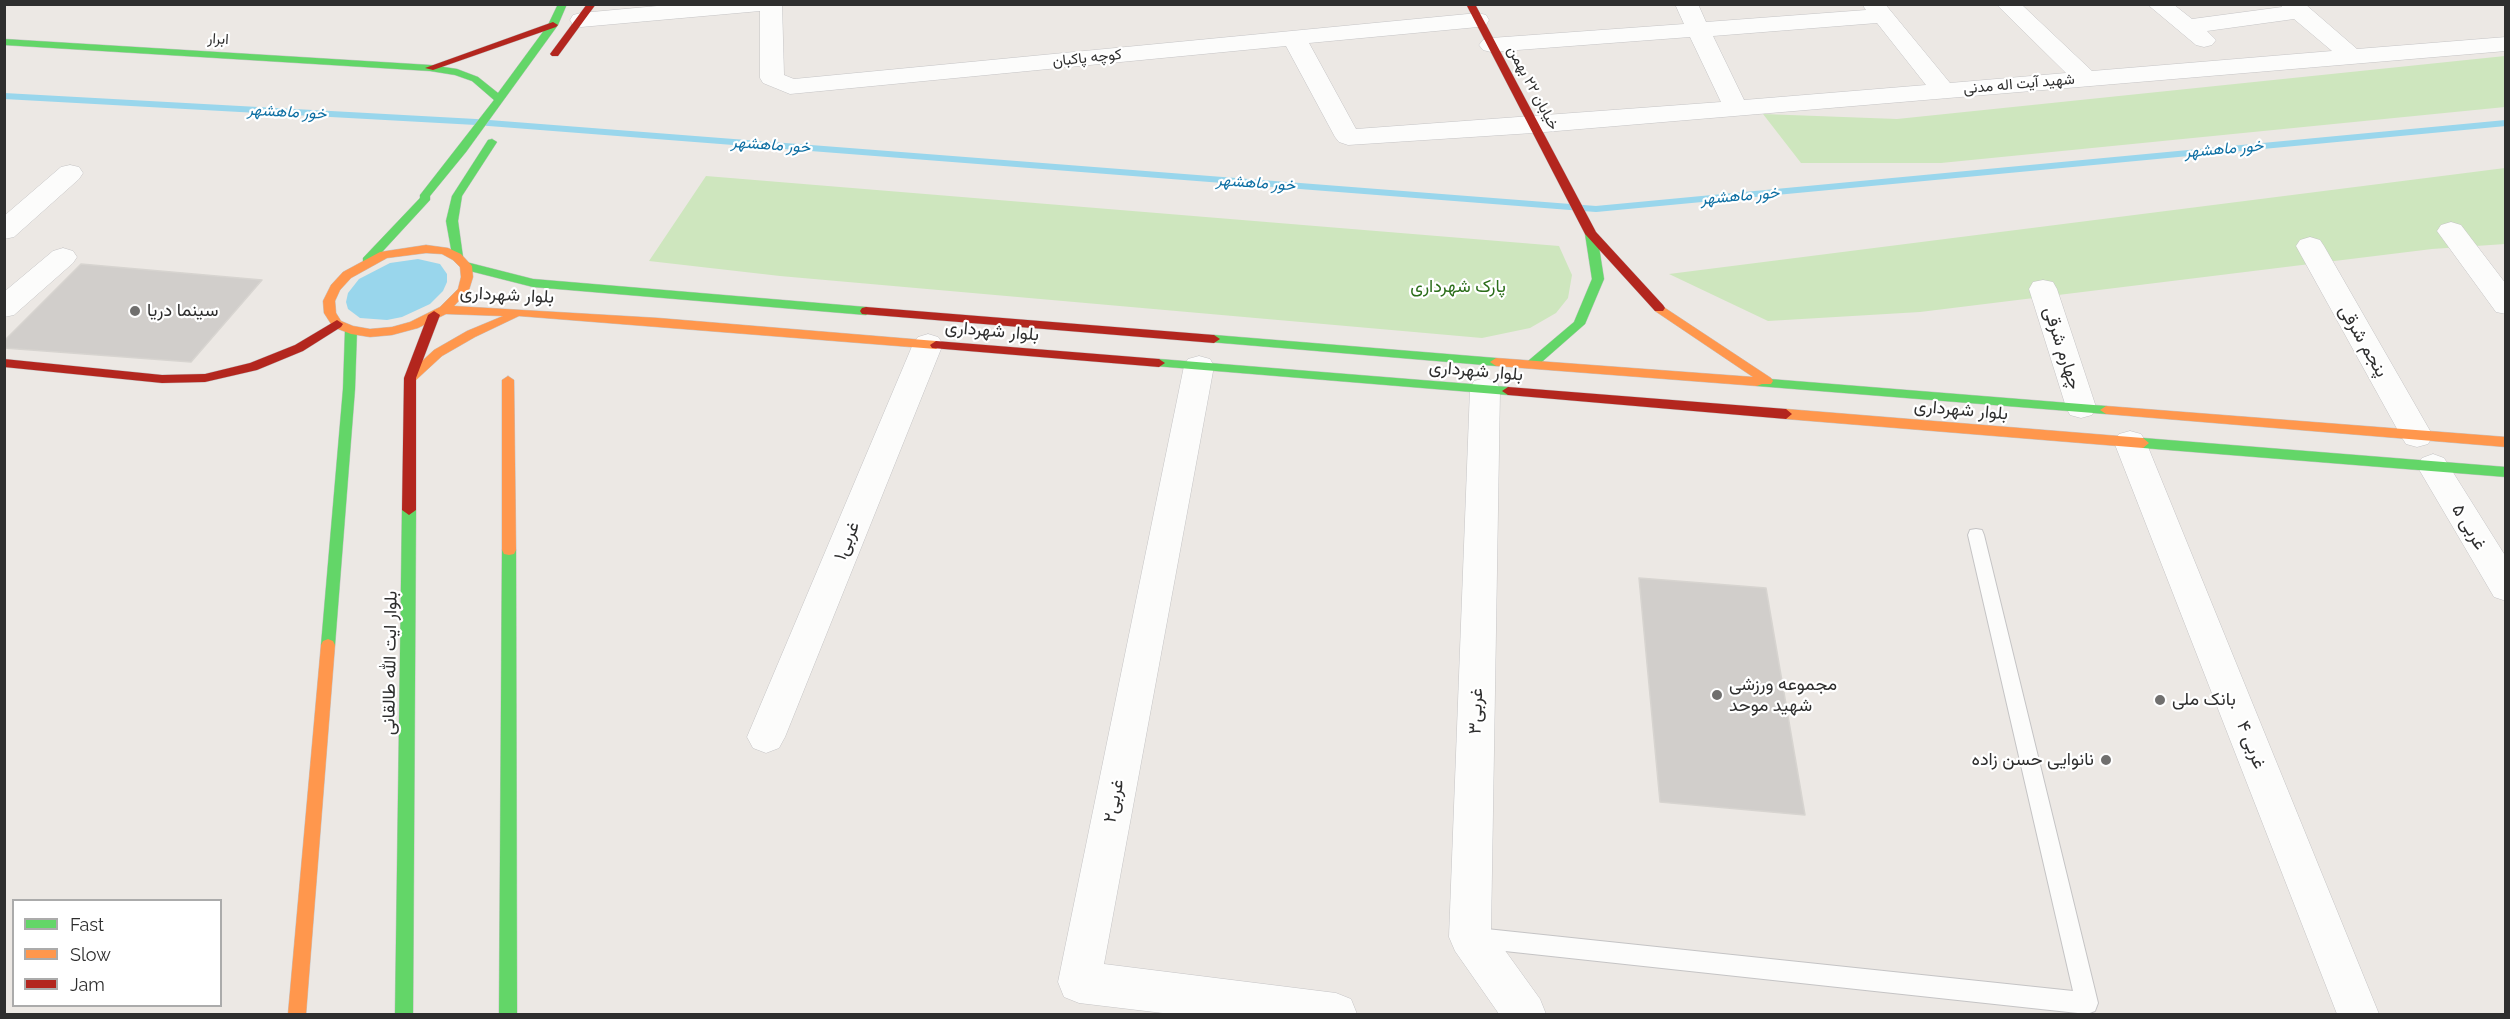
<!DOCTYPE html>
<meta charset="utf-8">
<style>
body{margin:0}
#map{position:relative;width:2510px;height:1019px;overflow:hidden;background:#ece8e4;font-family:Raleway,sans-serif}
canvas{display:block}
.frame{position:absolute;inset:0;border:6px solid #2e2e2e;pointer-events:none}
.legend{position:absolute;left:12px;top:899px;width:210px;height:108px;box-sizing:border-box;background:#fff;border:2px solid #ababab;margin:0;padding:8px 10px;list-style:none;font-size:18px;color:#2e2e2e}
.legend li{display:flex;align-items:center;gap:12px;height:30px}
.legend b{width:30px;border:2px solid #ababab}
</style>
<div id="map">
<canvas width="2510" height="1019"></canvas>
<div class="frame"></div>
<ul class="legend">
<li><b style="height:8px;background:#63d668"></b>Fast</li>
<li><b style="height:8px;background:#ff974d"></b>Slow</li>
<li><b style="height:8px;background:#b3261e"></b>Jam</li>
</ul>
</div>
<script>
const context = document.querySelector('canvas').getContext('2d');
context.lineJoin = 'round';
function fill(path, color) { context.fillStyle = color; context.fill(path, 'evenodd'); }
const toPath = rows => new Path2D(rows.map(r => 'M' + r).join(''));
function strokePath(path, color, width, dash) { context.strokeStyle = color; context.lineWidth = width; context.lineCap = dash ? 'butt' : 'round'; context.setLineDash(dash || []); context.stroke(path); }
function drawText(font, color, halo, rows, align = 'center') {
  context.font = font + ' Raleway,Vazirmatn,sans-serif'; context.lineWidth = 4.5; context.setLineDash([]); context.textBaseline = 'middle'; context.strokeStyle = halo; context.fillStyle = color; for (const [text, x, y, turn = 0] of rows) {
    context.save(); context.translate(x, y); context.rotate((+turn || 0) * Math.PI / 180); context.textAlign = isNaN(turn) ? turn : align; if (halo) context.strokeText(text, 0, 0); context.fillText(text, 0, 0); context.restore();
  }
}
const green = toPath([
 [2505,56,2505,107,1941,163,1801,163,1763,114,1897,119],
 [2505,168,2505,244,2432,249,1920,312,1768,321,1669,274],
 [706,176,1559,246,1572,275,1568,298,1556,313,1530,328,1482,338,780,276,649,261]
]);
const water = toPath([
 [418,259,440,264,447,274,447,282,443,291,430,304,402,317,387,320,360,318,348,309,346,302,348,293,359,279,390,263]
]);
const stream = toPath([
 [4,96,476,122,1596,209,2506,123]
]);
const building = toPath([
 [81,264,262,280,191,362,4,348,4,341,81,264],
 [1639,578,1766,588,1805,815,1660,802,1639,578]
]);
const lane = toPath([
 [1976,529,1982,530,1984,535,2098,1003,2095,1011,2087,1014,1477,948,1470,945,1467,938,1470,931,1477,928,2073,991,1968,535,1970,530,1976,529]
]);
const street = toPath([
 [679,4,782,4,784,75,794,79,1478,13,1486,15,1489,20,1486,25,1478,27,1309,43,1356,129,1721,102,1690,37,1491,52,1483,50,1479,45,1483,40,1491,38,1684,24,1675,4,1698,4,1706,22,1866,10,1862,4,1885,4,1950,83,2066,73,1996,4,2021,4,2092,71,2332,51,2294,19,2207,31,2216,40,2212,45,2204,47,2196,45,2147,4,2173,4,2192,19,2282,7,2280,4,2305,4,2357,49,2506,37,2506,51,1533,133,1348,145,1339,142,1335,137,1286,46,790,94,763,83,760,78,760,11,581,27,573,25,570,20,573,15,581,13,679,4],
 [1877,23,1926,85,1744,100,1713,36,1877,23],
 [70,165,79,167,83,173,79,179,14,237,4,239,4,216,61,167,70,165],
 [2451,222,2461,225,2506,284,2506,314,2496,312,2437,231,2441,225,2451,222],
 [2310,237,2320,240,2324,246,2433,436,2428,444,2417,447,2406,444,2401,436,2296,246,2300,240,2310,237],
 [63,248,73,251,77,257,73,263,14,315,4,317,4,292,53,251,63,248],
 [2043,280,2053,282,2057,289,2096,407,2092,415,2081,418,2070,415,2066,407,2029,289,2033,282,2043,280],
 [928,334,938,337,943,344,785,737,779,748,766,753,753,748,747,737,913,344,918,337,928,334],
 [1199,356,1210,359,1214,366,1104,964,1336,993,1351,999,1357,1014,1171,1014,1079,1003,1064,997,1058,982,1184,366,1188,359,1199,356],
 [1485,378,1496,381,1500,389,1491,931,1540,999,1546,1014,1499,1014,1455,951,1449,937,1470,389,1474,381,1485,378],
 [2130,431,2141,434,2146,442,2379,1014,2337,1014,2114,442,2119,434,2130,431],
 [2433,454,2444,458,2506,557,2506,601,2494,597,2417,466,2422,458,2433,454]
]);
const fast = toPath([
 [558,4,567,4,558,25,466,152,430,196,430,200,371,264,367,265,363,264,363,258,420,198,420,195,494,100,472,81,455,75,430,71,4,45,4,39,430,65,457,69,478,77,498,93,548,25,558,4],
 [492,139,497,142,462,196,458,221,463,257,457,261,453,260,446,221,452,196,488,140,492,139],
 [1591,231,1597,234,1604,279,1585,324,1536,367,1528,367,1526,364,1528,361,1574,322,1592,279,1585,234,1591,231],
 [466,262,533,279,866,307,872,311,866,315,533,287,462,269,462,263,466,262],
 [351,326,357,330,355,389,335,645,333,649,328,651,323,649,321,645,343,389,345,330,351,326],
 [1214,335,1496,358,1502,362,1496,366,1210,342,1208,339,1210,336,1214,335],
 [1159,359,1508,387,1514,391,1508,395,1155,366,1153,363,1155,360,1159,359],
 [1757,378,2106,406,2112,410,2106,414,1757,386,1751,382,1757,378],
 [2143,438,2506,467,2506,477,2143,448,2137,443,2143,438],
 [409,505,416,510,413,1014,395,1014,402,510,409,505],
 [509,545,514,546,516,550,517,1014,499,1014,502,550,504,546,509,545]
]);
const slow = toPath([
 [426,245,448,248,461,254,472,266,473,277,469,290,454,306,658,318,936,341,942,345,936,349,519,316,475,337,442,356,416,380,412,381,408,380,406,377,408,374,434,350,467,331,503,316,446,314,418,328,392,335,370,337,351,334,333,327,324,313,323,301,331,285,343,272,380,252,426,245],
 [426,253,442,254,453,260,460,267,461,277,458,289,440,307,410,322,392,327,370,329,353,326,341,321,336,313,335,301,340,290,351,278,387,258,426,253],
 [1659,304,1771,378,1773,381,1771,384,1762,384,1757,386,1496,366,1490,362,1496,358,1753,377,1655,311,1653,308,1659,304],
 [508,376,514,380,516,550,514,554,509,555,504,554,502,550,502,380,508,376],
 [2106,406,2506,437,2506,447,2106,414,2100,410,2106,406],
 [1786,409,2143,438,2149,443,2143,448,1786,419,1780,414,1786,409],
 [328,639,333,641,335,645,306,1014,288,1014,321,645,323,641,328,639]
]);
const jam = toPath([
 [587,4,596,4,558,56,552,56,550,54,587,4],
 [1466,4,1475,4,1596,232,1663,305,1665,308,1663,311,1655,311,1585,234,1466,4],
 [553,22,558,25,556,27,433,70,425,68,553,22],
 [866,307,1214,335,1220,339,1214,343,862,314,860,311,862,308,866,307],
 [434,311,440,315,416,378,416,510,409,515,402,510,404,378,428,315,434,311],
 [337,320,343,324,341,327,303,351,257,370,205,382,162,383,4,367,4,359,162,375,205,374,250,363,295,345,337,320],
 [936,341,1159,359,1165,363,1159,367,932,348,930,345,936,341],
 [1508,387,1786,409,1792,414,1786,419,1508,395,1502,391,1508,387]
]);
const markers = [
 [135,311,6,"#706f6e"],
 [1717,695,6,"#706f6e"],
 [2160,700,6,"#706f6e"],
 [2106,760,6,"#706f6e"]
];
const farStreetnames = [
 ["ابرار",218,39,3],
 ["کوچه پاکبان",1087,58,-6],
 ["شهید آیت اله مدنی",2019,84,-5],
 ["خیابان ۲۲ بهمن",1533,88,62]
];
const farWaternames = [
 ["خور ماهشهر",287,112,3],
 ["خور ماهشهر",771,145,4],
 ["خور ماهشهر",2224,149,-5],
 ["خور ماهشهر",1256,183,4],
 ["خور ماهشهر",1740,196,-5]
];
const parkNames = [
 ["پارک شهرداری",1458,287]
];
const streetNames = [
 ["بلوار شهرداری",507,295,3],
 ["بلوار شهرداری",992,331,5],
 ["پنجم شرقی",2363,341,60],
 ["چهارم شرقی",2062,348,72],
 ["بلوار شهرداری",1476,371,5],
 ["بلوار شهرداری",1961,410,5],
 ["۵ غربی",2469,527,59],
 ["۱غربی",847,541,-68],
 ["بلوار ایت الله طالقانی",390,663,-89],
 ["۳غربی",1476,711,-88],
 ["۴ غربی",2251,745,68],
 ["۲غربی",1114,801,-79]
];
const poiNames = [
 ["سینما دریا",147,311],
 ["مجموعه ورزشی",1729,685],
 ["شهید موحد",1729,706],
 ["بانک ملی",2172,700],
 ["نانوایی حسن زاده",2094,760,"right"]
];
fill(green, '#cee6be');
fill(water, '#99d6ec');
strokePath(stream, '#99d6ec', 6);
fill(building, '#d1cecb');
strokePath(building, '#d7d4d0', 1.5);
strokePath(lane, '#c5c4c5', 2);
strokePath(street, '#c5c4c5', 1);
strokePath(fast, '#c5c4c5', 1);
strokePath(slow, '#c5c4c5', 1);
strokePath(jam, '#c5c4c5', 1);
fill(lane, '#fcfcfb');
fill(street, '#fcfcfb');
fill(fast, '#63d668');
fill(slow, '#ff974d');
fill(jam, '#b3261e');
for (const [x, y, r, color] of markers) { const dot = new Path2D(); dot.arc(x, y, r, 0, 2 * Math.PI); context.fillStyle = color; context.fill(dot); strokePath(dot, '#fff', 2); }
drawText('15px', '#2e2e2e', '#fff', farStreetnames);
drawText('italic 16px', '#0d6fa3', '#fff', farWaternames);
drawText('18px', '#2c6e1b', '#fff', parkNames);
drawText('18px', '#2e2e2e', '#fff', streetNames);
drawText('18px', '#2e2e2e', '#fff', poiNames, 'left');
</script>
